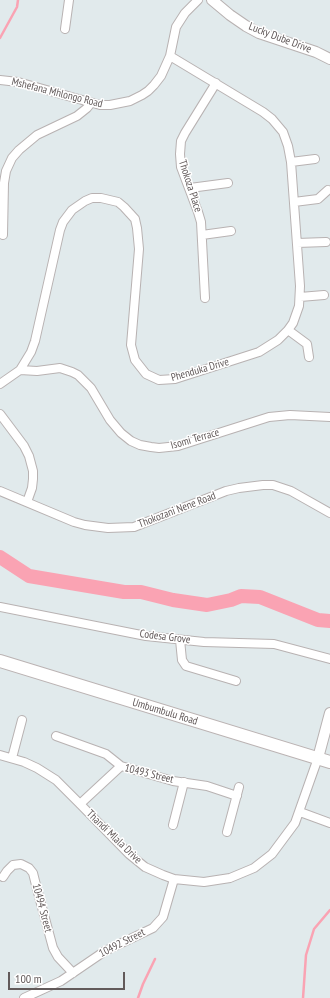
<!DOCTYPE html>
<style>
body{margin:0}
#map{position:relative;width:330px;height:998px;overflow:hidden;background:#e1eaec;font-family:"PT Sans Narrow",sans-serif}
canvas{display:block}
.scale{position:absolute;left:8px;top:972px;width:117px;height:18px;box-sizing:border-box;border:2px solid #625a5a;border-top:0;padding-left:5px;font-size:12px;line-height:14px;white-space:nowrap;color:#625a5a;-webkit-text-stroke:3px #fff;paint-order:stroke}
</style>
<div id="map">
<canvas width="330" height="998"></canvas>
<div class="scale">100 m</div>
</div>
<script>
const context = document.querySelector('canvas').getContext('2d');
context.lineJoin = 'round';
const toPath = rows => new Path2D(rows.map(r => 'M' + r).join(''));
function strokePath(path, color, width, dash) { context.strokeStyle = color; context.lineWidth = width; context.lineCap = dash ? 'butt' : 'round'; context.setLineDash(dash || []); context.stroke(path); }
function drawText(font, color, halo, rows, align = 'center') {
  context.font = font + ' "PT Sans Narrow",sans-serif'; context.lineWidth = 3; context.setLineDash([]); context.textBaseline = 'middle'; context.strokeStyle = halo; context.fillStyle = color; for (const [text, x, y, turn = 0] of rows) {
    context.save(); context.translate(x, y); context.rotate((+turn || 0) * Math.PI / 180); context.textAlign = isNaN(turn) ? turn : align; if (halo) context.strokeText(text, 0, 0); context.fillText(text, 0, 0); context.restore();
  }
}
const stream = toPath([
 [0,38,17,7,18,0],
 [138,998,143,984,155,959],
 [303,998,306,955,314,929,330,910]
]);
const river = toPath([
 [0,557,29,576,124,592,141,592,173,600,207,605,231,600,241,596,260,597,318,620,330,621]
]);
const minor = toPath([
 [65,29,69,0],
 [0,80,18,82,100,105,110,105,130,101,142,95,148,91,154,85,161,76,170,56,176,27,185,13,198,0],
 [291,162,315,159],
 [190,188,228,183],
 [294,202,318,199,328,190],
 [3,235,4,183,6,171,12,158,19,150,37,135,77,116,87,108,91,103],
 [202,235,231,231],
 [297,243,326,242],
 [300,297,324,295],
 [205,298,201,222,198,212,181,167,180,154,181,141,185,133,216,83],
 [288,330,307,344,309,357],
 [20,370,37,371,60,368,72,372,78,375,91,388,110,420,121,433,131,441,140,445,151,447,159,448,178,446,269,417,290,415,330,417],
 [0,384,20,370,31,352,35,341,60,230,63,222,72,210,85,201,92,198,101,198,118,202,124,207,135,219,137,228,139,249,131,345,135,360,146,374,159,380,175,379,259,352,278,340,288,330,293,323,299,306,300,286,291,162,288,146,283,132,272,119,263,112,170,56],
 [0,414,24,446,29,456,33,471,33,479,32,488,27,502],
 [0,491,74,522,85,525,108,528,134,527,226,491,239,488,263,485,273,485,291,491,330,513],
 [0,607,146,636,204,642,274,644,330,659],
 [180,640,182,660,186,666,236,681],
 [56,736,106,754,121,766,173,781,207,786,237,796],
 [0,755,24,762,37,768,56,780,80,804,129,854,145,867,163,875,174,879,204,882,230,878,254,868,272,854,295,823,318,758],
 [12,758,22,720],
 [80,804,121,766],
 [300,812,330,823],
 [173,825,184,782],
 [227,832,239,787],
 [3,877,7,871,13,865,21,864,29,868,33,873,36,885,53,948,58,957,73,973],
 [24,998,61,981,105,951,153,928,163,917,174,879]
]);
const tertiary = toPath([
 [212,0,230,15,246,26,259,33,316,52,330,59],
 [318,758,330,713]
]);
const secondary = toPath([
 [0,661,330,762]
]);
const streetNames = [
 ["Lucky Dube Drive",280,38,21],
 ["Mshefana Mhlongo Road",57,93,14],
 ["Thokoza Place",190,186,72],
 ["Phenduka Drive",200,370,-16],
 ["Isomi Terrace",195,439,-16],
 ["Thokozani Nene Road",177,510,-21],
 ["Codesa Grove",165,637,7],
 ["Umbumbulu Road",165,712,17],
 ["10493 Street",149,774,14],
 ["Thandi Mlala Drive",114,837,44],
 ["10494 Street",42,908,75],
 ["10492 Street",122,943,-27]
];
strokePath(stream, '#faa3b3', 2.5);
strokePath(river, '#faa3b3', 14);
strokePath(minor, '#b8b2b2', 10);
strokePath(tertiary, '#b8b2b2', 12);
strokePath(secondary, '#bbb3b3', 14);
strokePath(minor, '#fff', 8);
strokePath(tertiary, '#fff', 10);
strokePath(secondary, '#fff', 12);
drawText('11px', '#625a5a', '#fff', streetNames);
</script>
